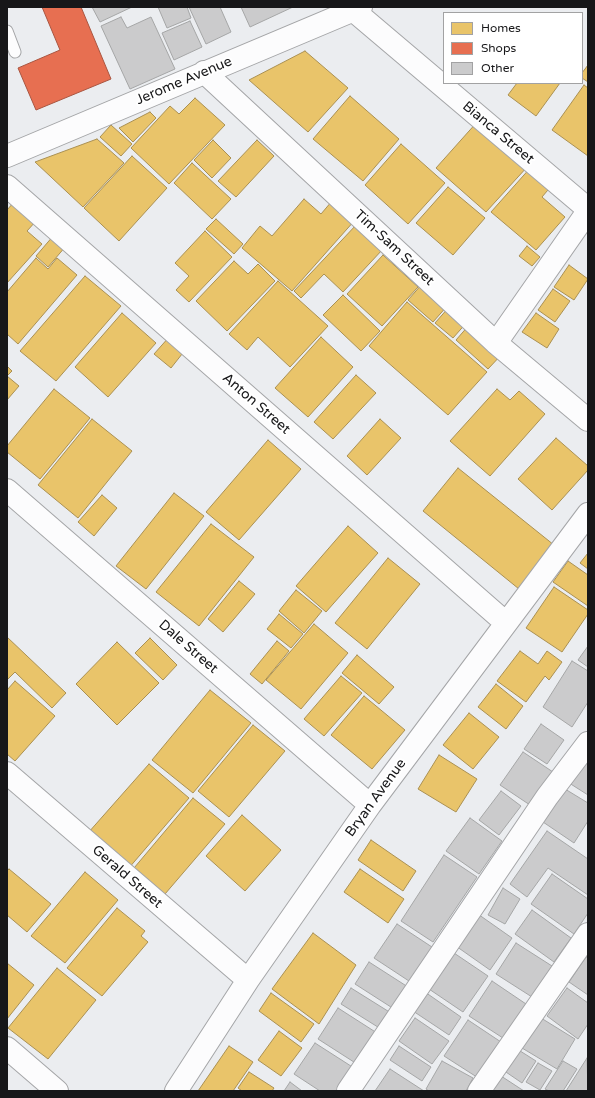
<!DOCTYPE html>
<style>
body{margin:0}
#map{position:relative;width:595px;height:1098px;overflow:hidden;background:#ebedf0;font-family:"Varela Round",sans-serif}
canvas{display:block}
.frame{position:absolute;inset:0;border:8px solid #171719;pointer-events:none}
.legend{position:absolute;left:443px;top:12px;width:140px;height:72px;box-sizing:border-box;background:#fff;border:1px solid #a2a2a3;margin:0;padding:5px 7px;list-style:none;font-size:12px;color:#171719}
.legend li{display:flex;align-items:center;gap:8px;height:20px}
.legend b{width:20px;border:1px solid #a2a2a3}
</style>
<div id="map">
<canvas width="595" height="1098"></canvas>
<div class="frame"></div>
<ul class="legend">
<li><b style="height:11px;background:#e9c46a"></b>Homes</li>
<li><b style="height:11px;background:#e76f51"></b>Shops</li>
<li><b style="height:11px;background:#cbcbcc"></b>Other</li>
</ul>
</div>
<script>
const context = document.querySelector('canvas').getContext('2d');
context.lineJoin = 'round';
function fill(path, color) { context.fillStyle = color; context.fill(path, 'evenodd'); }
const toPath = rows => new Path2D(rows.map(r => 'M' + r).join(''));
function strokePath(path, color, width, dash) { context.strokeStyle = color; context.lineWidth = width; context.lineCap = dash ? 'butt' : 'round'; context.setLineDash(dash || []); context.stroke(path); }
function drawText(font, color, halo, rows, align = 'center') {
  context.font = font + ' "Varela Round",sans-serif'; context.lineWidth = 4; context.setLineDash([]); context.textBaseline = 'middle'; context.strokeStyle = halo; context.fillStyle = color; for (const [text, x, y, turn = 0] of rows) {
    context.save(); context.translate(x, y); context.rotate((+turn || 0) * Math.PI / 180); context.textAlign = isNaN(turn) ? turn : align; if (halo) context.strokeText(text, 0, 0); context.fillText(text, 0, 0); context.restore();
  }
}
const homes = toPath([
 [305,51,348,88,308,132,249,80,305,51],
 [588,65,588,82,582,78,582,73,588,65],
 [517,83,560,83,536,116,508,95,517,83],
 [584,85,588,88,588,156,552,130,584,85],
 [350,96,399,139,363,181,313,139,350,96],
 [195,98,225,125,169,184,131,148,170,106,179,114,195,98],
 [150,112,156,118,133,142,119,128,150,112],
 [478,121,528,166,486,212,436,168,478,121],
 [111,125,132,144,121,156,100,137,111,125],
 [97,139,124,163,83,207,35,162,97,139],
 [213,140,231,158,212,178,194,160,213,140],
 [257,140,274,156,236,197,218,181,257,140],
 [401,144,445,183,408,224,365,185,401,144],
 [132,156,167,188,119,241,84,208,132,156],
 [192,163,231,199,212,219,174,183,192,163],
 [532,166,553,184,542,197,565,217,536,250,491,212,532,166],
 [448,187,485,218,453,255,416,223,448,187],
 [304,199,321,214,332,201,355,220,292,291,242,248,260,226,272,236,304,199],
 [14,202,36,221,27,231,42,244,7,283,7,210,14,202],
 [216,219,243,244,234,254,206,229,216,219],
 [357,224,383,249,343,292,324,274,301,298,294,291,357,224],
 [205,231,232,257,189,302,176,290,189,276,175,263,205,231],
 [54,235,66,246,48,267,36,256,54,235],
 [527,246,540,257,532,266,519,256,527,246],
 [383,255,418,287,382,326,347,294,383,255],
 [36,258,48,269,57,258,77,275,18,344,7,334,7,292,36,258],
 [234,261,248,274,258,264,275,281,227,331,196,301,234,261],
 [569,265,588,279,574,300,554,287,569,265],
 [85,276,121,306,56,381,20,351,85,276],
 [278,281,328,326,290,367,258,337,247,350,229,334,278,281],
 [423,283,448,305,433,322,408,300,423,283],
 [553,289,570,301,555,322,538,310,553,289],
 [343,295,380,331,361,351,323,315,343,295],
 [407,302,487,372,448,415,369,346,407,302],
 [450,306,468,321,453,338,435,323,450,306],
 [122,313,156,343,108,397,75,367,122,313],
 [536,313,559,329,547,348,522,332,536,313],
 [470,324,503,353,488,369,456,340,470,324],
 [170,336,186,349,171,368,154,354,170,336],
 [321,337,353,367,308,417,275,388,321,337],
 [7,366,12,371,7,376,19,386,7,400,7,366],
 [356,375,376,393,333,439,314,422,356,375],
 [54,389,90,418,40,479,7,452,7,446,54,389],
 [497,389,510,400,519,391,545,414,490,476,450,441,497,389],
 [92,419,132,451,78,518,38,485,92,419],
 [380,419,401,438,367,475,347,456,380,419],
 [556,438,588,466,588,470,552,510,518,479,556,438],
 [268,440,301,469,239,540,206,512,268,440],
 [458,468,554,545,519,589,423,511,458,468],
 [174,493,204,516,146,589,116,566,174,493],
 [102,495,117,508,94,536,78,522,102,495],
 [211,524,254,557,199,626,156,592,211,524],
 [348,526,378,553,326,612,296,586,348,526],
 [588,553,588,569,580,563,588,553],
 [388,558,420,584,367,649,335,623,388,558],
 [568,561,588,575,588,606,553,582,568,561],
 [239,581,255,594,223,632,208,619,239,581],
 [554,587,588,610,588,614,562,652,526,628,554,587],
 [296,590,322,611,304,633,279,611,296,590],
 [279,614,303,634,291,648,267,629,279,614],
 [314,624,348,653,301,709,266,680,314,624],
 [7,637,66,693,52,708,15,672,7,680,7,637],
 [150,638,177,665,163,680,135,653,150,638],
 [277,641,289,651,262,684,250,674,277,641],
 [117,642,159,683,117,725,76,684,117,642],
 [520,651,538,664,547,651,562,662,549,680,545,676,526,702,497,681,520,651],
 [357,655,394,687,379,704,342,673,357,655],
 [341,676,362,693,324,736,304,719,341,676],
 [15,681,55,716,15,761,7,754,7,690,15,681],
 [496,684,523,706,506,729,478,707,496,684],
 [210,690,251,723,193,793,152,760,210,690],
 [364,696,405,730,372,769,331,735,364,696],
 [469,713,499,737,473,769,443,745,469,713],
 [253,725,285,751,229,817,198,791,253,725],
 [439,755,477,779,456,812,418,789,439,755],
 [149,764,189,798,128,869,88,833,149,764],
 [193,798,225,824,165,894,134,868,193,798],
 [242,815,281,850,245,891,206,856,242,815],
 [371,840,416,871,403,891,358,860,371,840],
 [9,869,51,904,27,932,7,915,7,871,9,869],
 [360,869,404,899,388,923,344,892,360,869],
 [85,872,118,900,65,963,31,936,85,872],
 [117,908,145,931,141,936,148,942,102,996,67,968,117,908],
 [313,933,356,965,319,1024,272,989,313,933],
 [7,963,34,985,7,1019,7,963],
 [57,968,96,1000,48,1059,8,1028,57,968],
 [271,993,314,1024,301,1042,259,1011,271,993],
 [279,1031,302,1048,281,1076,258,1060,279,1031],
 [229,1046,253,1062,233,1091,198,1091,229,1046],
 [249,1072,274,1088,272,1091,242,1091,238,1088,249,1072]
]);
const shops = toPath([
 [42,7,81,7,111,79,36,110,18,68,60,50,42,7]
]);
const building = toPath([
 [92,7,132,7,100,22,92,7],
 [158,7,187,7,191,18,167,28,158,7],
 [189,7,220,7,231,32,206,44,189,7],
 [241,7,293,7,250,27,241,7],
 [121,17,127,28,151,17,175,69,130,89,101,26,121,17],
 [190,21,202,47,174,60,162,33,190,21],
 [588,646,588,667,578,660,588,646],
 [572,661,588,671,588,702,572,727,543,707,572,661],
 [541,724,564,740,547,764,524,749,541,724],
 [523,752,553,772,530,805,500,785,523,752],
 [581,759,588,764,588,795,566,781,581,759],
 [565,789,588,803,588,821,574,843,543,822,565,789],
 [501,791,521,806,499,835,479,820,501,791],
 [470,818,502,841,479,874,446,851,470,818],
 [547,831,588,859,588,895,548,868,527,897,510,884,547,831],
 [444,855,477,877,433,942,401,921,444,855],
 [552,874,588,899,588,913,574,934,531,904,552,874],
 [503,888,520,899,505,924,488,915,503,888],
 [532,910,571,938,554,962,515,934,532,910],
 [475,912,512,938,490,970,453,944,475,912],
 [397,924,435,949,412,983,374,958,397,924],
 [516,943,552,966,532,997,496,974,516,943],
 [451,951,488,976,463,1012,426,987,451,951],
 [586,957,588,958,588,995,569,982,586,957],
 [369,962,408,987,394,1009,355,984,369,962],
 [492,981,529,1006,506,1040,469,1016,492,981],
 [351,988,391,1013,381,1029,341,1004,351,988],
 [567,988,588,1003,588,1024,578,1039,547,1016,567,988],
 [422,990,461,1017,449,1035,410,1009,422,990],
 [338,1008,377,1033,357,1064,318,1039,338,1008],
 [415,1018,449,1041,432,1064,399,1041,415,1018],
 [541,1018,575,1039,557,1069,522,1048,541,1018],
 [468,1020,507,1046,483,1081,444,1056,468,1020],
 [315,1043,354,1068,339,1091,320,1091,294,1074,315,1043],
 [399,1046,431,1067,422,1081,390,1060,399,1046],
 [517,1049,536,1061,522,1083,503,1070,517,1049],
 [587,1058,588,1091,566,1091,587,1058],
 [442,1061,473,1078,466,1091,429,1091,426,1089,442,1061],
 [563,1061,577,1069,563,1091,549,1091,545,1089,563,1061],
 [538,1063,552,1071,540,1090,526,1082,538,1063],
 [390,1069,424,1091,375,1091,390,1069],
 [498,1074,524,1091,487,1091,498,1074],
 [290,1082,302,1091,284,1091,290,1082]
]);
const lane = toPath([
 [7,31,15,52]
]);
const street = toPath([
 [353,10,588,209],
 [204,72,496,343,588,420],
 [7,156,361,7],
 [7,186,506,623],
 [496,343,588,211],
 [7,490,370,805],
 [7,773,248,980],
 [7,1048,57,1091],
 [176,1091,248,980,370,805,588,514],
 [348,1091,547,797,588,743],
 [479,1091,588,934]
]);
const streetNames = [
 ["Jerome Avenue",184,81,-23],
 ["Bianca Street",498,133,40],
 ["Tim-Sam Street",394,248,43],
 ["Anton Street",256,404,41],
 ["Dale Street",188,647,41],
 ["Bryan Avenue",376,798,-54],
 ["Gerald Street",127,877,41]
];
fill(homes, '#e9c46a');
strokePath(homes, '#aa9052', 1);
fill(shops, '#e76f51');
strokePath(shops, '#a95540', 1);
fill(building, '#cbcbcc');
strokePath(building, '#a5a6a6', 1);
strokePath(lane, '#a4a5a7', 13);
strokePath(street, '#a4a5a7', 24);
strokePath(lane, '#fcfcfd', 11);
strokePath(street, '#fcfcfd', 22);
drawText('14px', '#171719', '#fff', streetNames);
</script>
